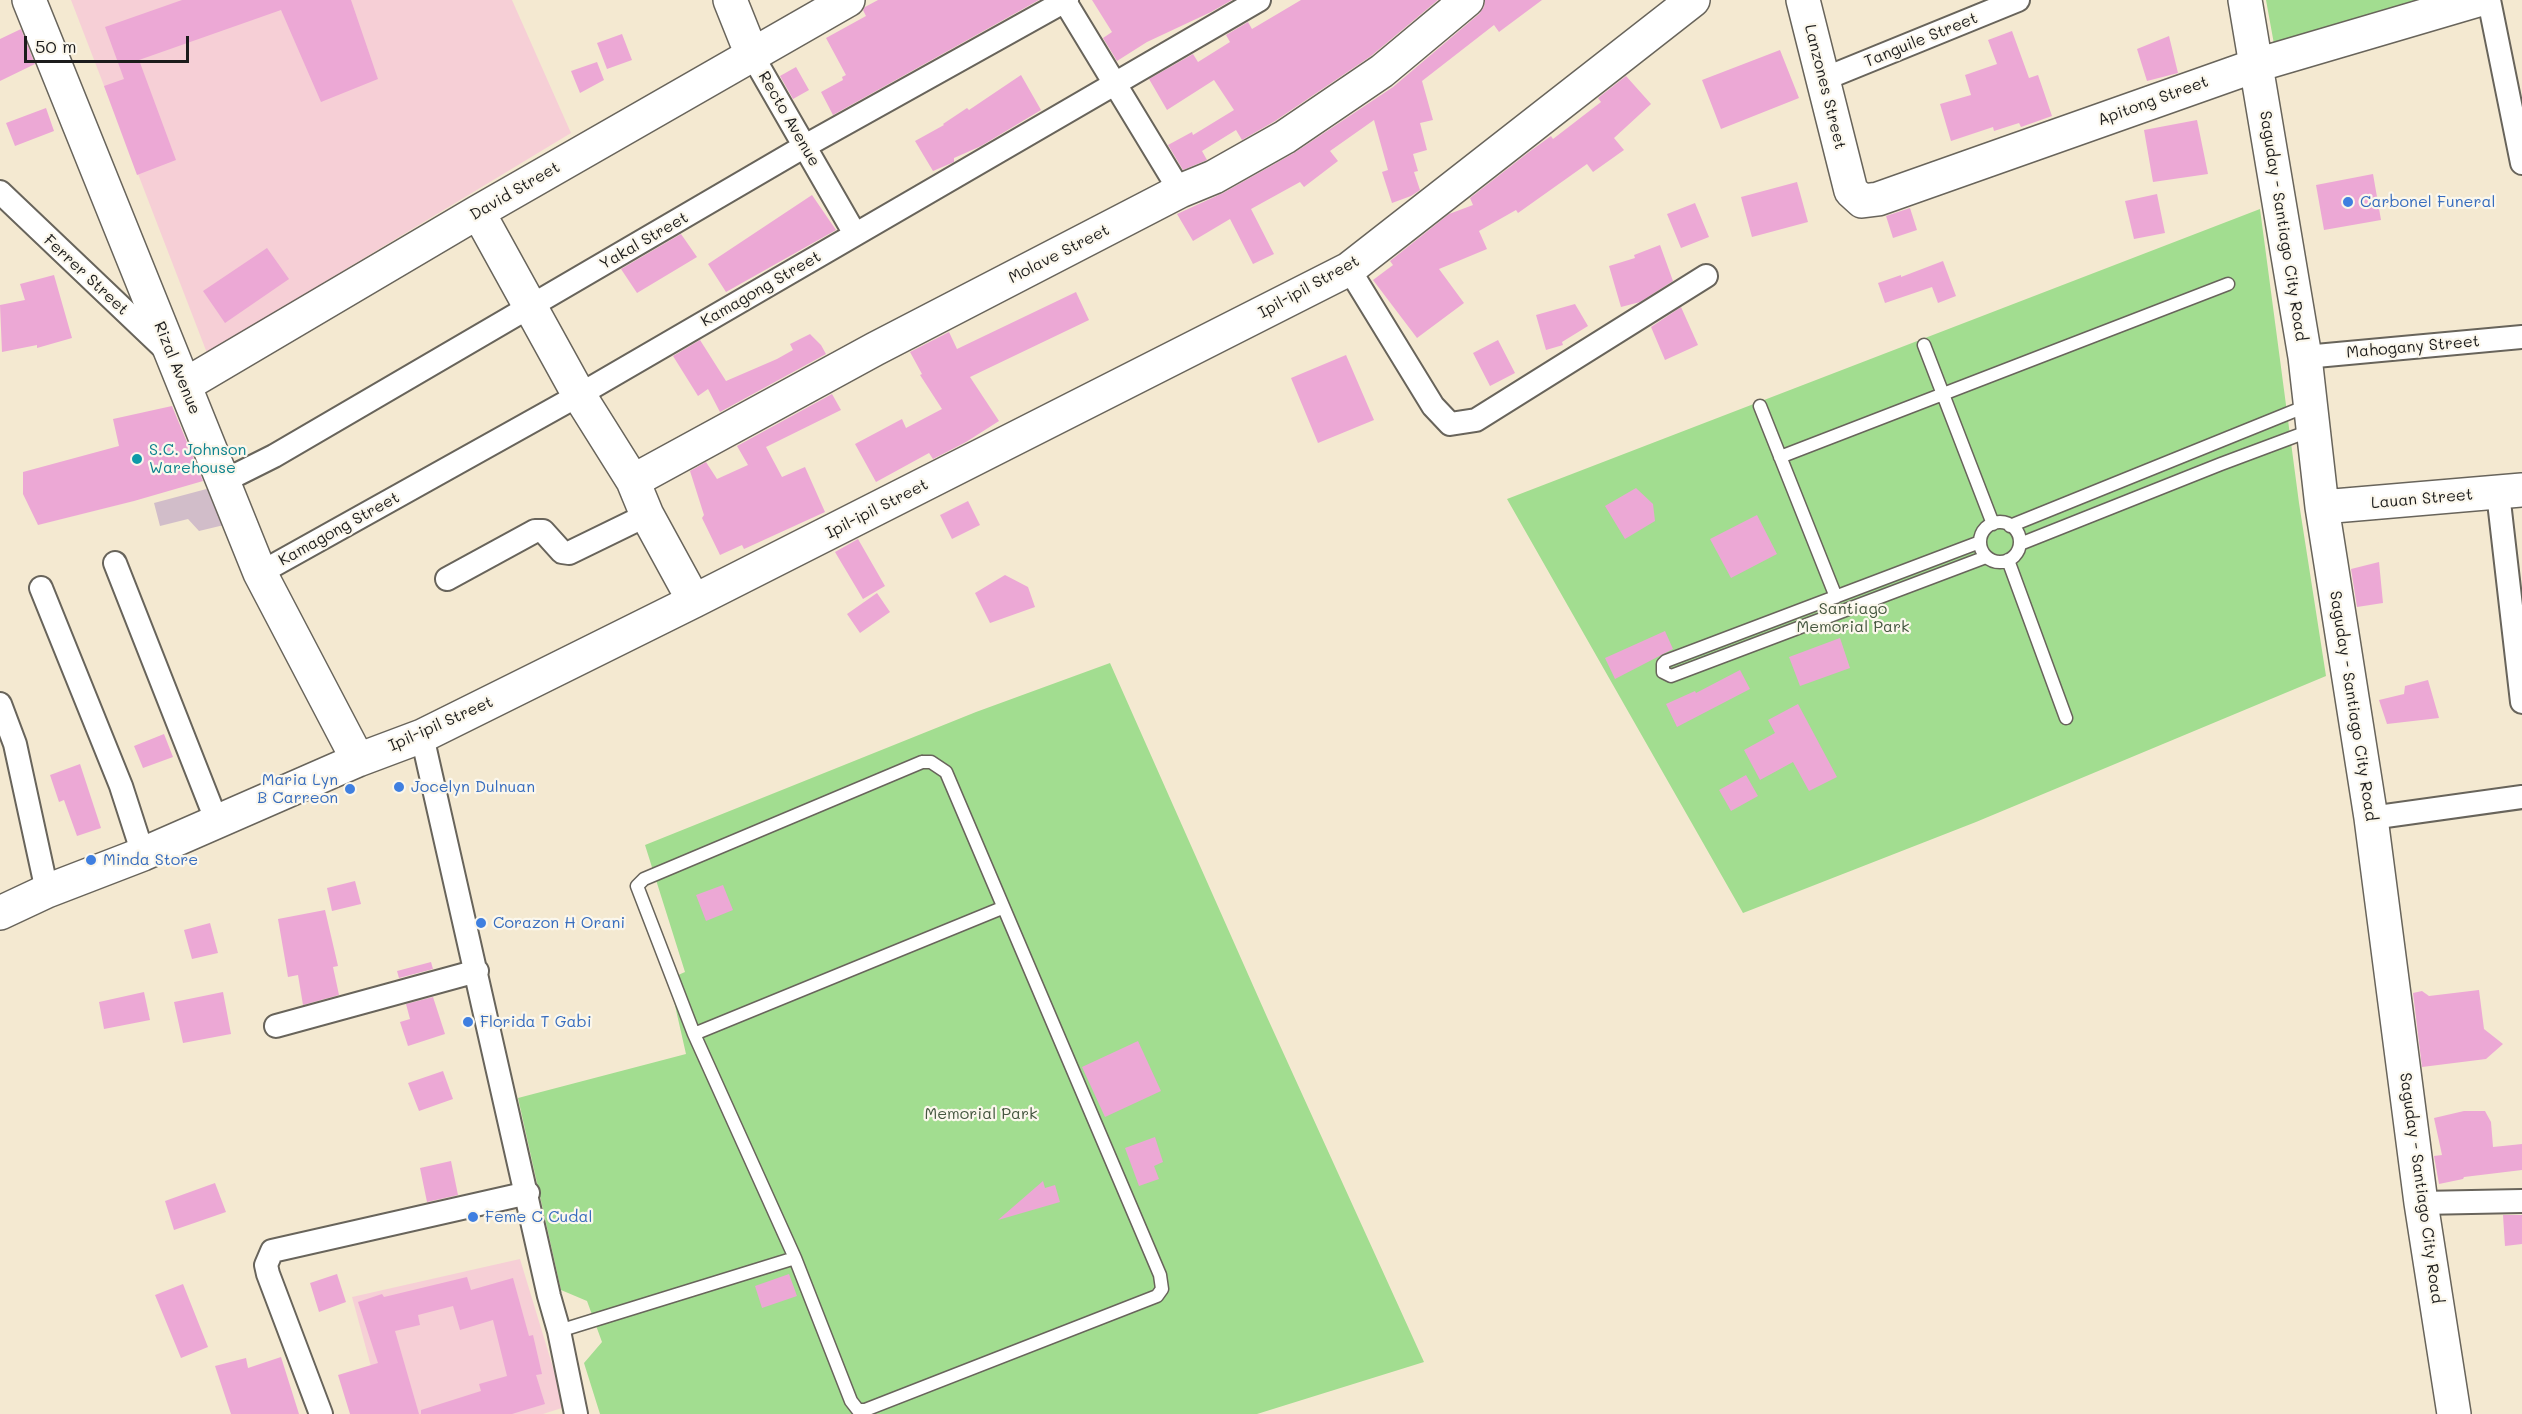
<!DOCTYPE html>
<style>
body{margin:0}
#map{position:relative;width:2522px;height:1414px;overflow:hidden;background:#f4e9d1;font-family:Mali,sans-serif}
canvas{display:block}
.scale{position:absolute;left:24px;top:36px;width:165px;height:27px;box-sizing:border-box;border:3px solid #1c1c1c;border-top:0;padding-left:8px;font-size:18px;line-height:21px;white-space:nowrap;color:#1c1c1c;-webkit-text-stroke:4px #fbf7ec;paint-order:stroke}
</style>
<div id="map">
<canvas width="2522" height="1414"></canvas>
<div class="scale">50 m</div>
</div>
<script>
const context = document.querySelector('canvas').getContext('2d');
context.lineJoin = 'round';
function fill(path, color) { context.fillStyle = color; context.fill(path, 'evenodd'); }
const toPath = rows => new Path2D(rows.map(r => 'M' + r).join(''));
function strokePath(path, color, width, dash) { context.strokeStyle = color; context.lineWidth = width; context.lineCap = dash ? 'butt' : 'round'; context.setLineDash(dash || []); context.stroke(path); }
function drawText(font, color, halo, rows, align = 'center') {
  context.font = font + ' Mali,sans-serif'; context.lineWidth = 4.5; context.setLineDash([]); context.textBaseline = 'middle'; context.strokeStyle = halo; context.fillStyle = color; for (const [text, x, y, turn = 0] of rows) {
    context.save(); context.translate(x, y); context.rotate((+turn || 0) * Math.PI / 180); context.textAlign = isNaN(turn) ? turn : align; if (halo) context.strokeText(text, 0, 0); context.fillText(text, 0, 0); context.restore();
  }
}
const built = toPath([
 [71,0,512,0,571,133,207,353],
 [520,1259,565,1407,543,1414,384,1414,352,1297]
]);
const industrial = toPath([
 [214,487,224,525,199,531,188,519,160,526,154,503]
]);
const green = toPath([
 [2266,0,2433,0,2274,44],
 [2260,209,2299,503,2326,676,1976,822,1743,913,1507,499],
 [1110,663,1267,1017,1424,1362,1257,1414,600,1414,584,1363,602,1342,587,1301,561,1290,518,1098,686,1054,669,979,685,972,645,845,976,712]
]);
const building = toPath([
 [182,0,351,0,378,79,321,102,281,10,139,60,176,160,137,175,104,86,124,79,105,27],
 [878,0,1039,0,833,115,821,92,843,80,842,77,846,75,826,38,866,16,863,10,865,7],
 [1092,0,1232,0,1211,12,1147,42,1117,61,1103,38,1112,32],
 [1301,0,1438,0,1371,56,1275,121,1242,140,1236,130,1202,151,1207,160,1183,170,1168,145,1192,132,1193,135,1234,110,1214,80,1167,110,1149,79,1193,54,1198,62,1230,42,1226,35,1248,22,1252,29],
 [1485,0,1542,0,1499,32,1494,25,1422,81,1433,120,1420,123,1427,150,1413,154,1418,171,1414,172,1420,190,1411,196,1392,203,1382,172,1388,170,1374,120,1330,151,1338,161,1304,187,1300,182,1251,209,1274,254,1253,264,1230,219,1193,241,1177,214,1223,193,1294,153,1393,87,1479,14,1484,7],
 [21,29,35,64,0,81,0,39],
 [2012,31,2029,78,2038,75,2052,116,2021,127,2019,123,1994,131,1993,127,1951,141,1940,104,1971,95,1965,75,1997,64,1988,40],
 [622,34,632,60,607,69,597,43],
 [2169,36,2178,73,2147,81,2137,49],
 [1780,50,1799,98,1721,129,1702,80],
 [597,62,604,80,580,93,571,71],
 [796,67,809,90,793,99,780,76],
 [1021,75,1041,110,981,146,954,158,954,162,933,171,915,141,944,125,943,124,967,108,969,110],
 [1626,76,1651,104,1614,138,1624,150,1593,172,1587,164,1518,213,1516,210,1479,231,1487,249,1439,269,1464,303,1417,338,1373,280,1393,265,1390,261,1449,214,1473,205,1470,198,1529,152,1551,136,1553,139,1601,102,1598,98],
 [46,108,54,131,15,146,6,123],
 [2197,120,2208,174,2153,182,2144,130],
 [2373,174,2381,220,2324,230,2316,185],
 [1797,182,1808,222,1752,237,1741,197],
 [2157,194,2165,233,2134,239,2125,201],
 [812,195,836,230,726,292,708,264],
 [1695,203,1709,237,1681,248,1667,214],
 [1910,208,1917,230,1893,238,1886,216],
 [681,234,697,257,637,293,621,269],
 [1660,245,1673,281,1640,302,1621,307,1609,266,1635,258,1634,255],
 [267,248,289,279,225,323,203,291],
 [1943,261,1956,296,1938,303,1932,287,1885,303,1878,283,1901,275,1901,277],
 [54,275,72,338,37,348,37,345,2,352,0,305,25,300,20,284],
 [1076,292,1089,320,970,377,999,421,966,442,933,459,929,453,876,482,855,444,902,419,906,428,942,409,920,375,922,374,910,352,949,332,957,349],
 [1575,304,1588,326,1562,342,1563,345,1546,350,1536,315],
 [1681,307,1698,345,1665,360,1651,327],
 [810,334,821,345,826,354,720,412,708,389,698,396,673,356,700,340,726,381,777,359,793,350,790,344],
 [1498,340,1515,373,1490,386,1473,353],
 [1346,355,1374,420,1318,443,1291,378],
 [832,394,841,410,766,447,782,477,805,467,825,512,744,549,742,545,720,555,702,518,704,515,690,471,706,462,717,479,748,465,737,446],
 [172,406,203,481,134,501,38,525,23,494,23,472,119,446,113,419],
 [1636,488,1653,504,1655,521,1625,539,1605,506],
 [968,501,980,525,952,539,940,515],
 [1757,515,1777,554,1731,578,1710,539],
 [858,539,885,586,863,599,835,552],
 [2379,562,2383,603,2357,607,2351,569],
 [1005,575,1028,587,1035,607,990,623,975,593],
 [877,593,890,612,860,633,847,614],
 [1665,631,1673,649,1615,679,1605,658],
 [1840,638,1850,668,1800,686,1789,657],
 [1740,670,1750,689,1677,727,1666,704,1695,691,1696,693],
 [2428,680,2439,718,2387,724,2379,700,2404,694,2405,686],
 [1798,704,1837,777,1809,791,1793,762,1760,780,1744,750,1775,733,1768,720],
 [164,734,173,757,143,768,134,746],
 [80,764,101,828,77,836,64,800,59,802,50,775],
 [1746,775,1758,796,1731,811,1719,790],
 [355,881,361,904,332,911,327,888],
 [723,885,733,910,706,921,696,895],
 [325,910,338,966,333,967,339,995,303,1005,298,975,288,977,278,919],
 [210,923,218,953,192,959,184,930],
 [431,962,433,969,399,978,397,971],
 [2479,990,2484,1029,2503,1044,2486,1059,2422,1067,2413,993,2422,991,2429,996],
 [144,992,150,1020,104,1029,99,1002],
 [223,992,231,1034,183,1043,174,1002],
 [433,997,445,1034,408,1046,400,1022,410,1019,406,1004],
 [1138,1041,1161,1091,1105,1117,1082,1067],
 [443,1071,453,1099,419,1111,408,1083],
 [2464,1111,2485,1111,2491,1122,2493,1147,2522,1144,2522,1170,2464,1177,2463,1179,2439,1184,2434,1156,2442,1155,2434,1118],
 [1155,1137,1163,1162,1154,1166,1159,1179,1139,1186,1125,1148],
 [451,1161,458,1195,427,1202,420,1168],
 [1043,1181,1045,1188,1055,1185,1060,1202,998,1220],
 [215,1183,226,1212,174,1230,165,1201],
 [2503,1215,2522,1215,2522,1244,2505,1246],
 [337,1274,346,1302,319,1312,310,1283],
 [789,1274,797,1296,762,1308,755,1286],
 [467,1277,471,1290,513,1278,529,1336,533,1335,542,1374,536,1375,545,1404,512,1414,421,1414,421,1410,481,1391,479,1384,507,1376,493,1320,460,1330,453,1306,418,1315,420,1325,395,1331,419,1414,350,1414,338,1375,378,1363,358,1302,382,1294,384,1297],
 [183,1284,208,1347,181,1358,155,1295],
 [281,1357,299,1414,231,1414,215,1366,246,1358,248,1368]
]);
const lane = toPath([
 [1924,345,1993,524],
 [1760,406,1836,597],
 [1780,457,2228,284],
 '1980 542a20 20 0 1 1 40 0a20 20 0 1 1-40 0Z',
 [2010,526,2309,405],
 [1980,542,1666,661,1663,664,1663,672,1671,676,1986,557],
 [2020,544,2221,464,2312,430],
 [2008,560,2066,718],
 [922,762,931,762,946,772,1160,1275,1162,1289,1157,1296,865,1410,858,1410,851,1401,795,1258,694,1034,637,886,644,879,922,762],
 [694,1034,1002,908],
 [559,1331,795,1258]
]);
const street = toPath([
 [1064,0,1180,191],
 [2489,0,2522,163],
 [752,55,855,234],
 [1824,79,2018,0],
 [0,192,166,350],
 [1349,269,1433,406,1450,424,1476,420,1706,276],
 [2305,357,2522,337],
 [222,482,274,456,805,146,1067,0],
 [2498,493,2522,702],
 [115,563,217,822],
 [260,573,579,395,1259,0],
 [447,579,535,531,543,531,562,552,569,553,647,515],
 [41,588,121,786,143,854],
 [0,704,15,744,47,891],
 [422,736,549,1296,559,1331,576,1414],
 [2371,818,2522,797],
 [276,1026,477,971],
 [2421,1203,2522,1201],
 [321,1414,268,1274,266,1265,272,1251,528,1193]
]);
const secondary = toPath([
 [29,0,260,573,358,760],
 [730,0,752,55],
 [1803,0,1847,175,1851,191,1862,201,1878,199,2257,65,2478,0],
 [2245,0,2305,357,2322,507,2371,818,2421,1203,2454,1414],
 [478,212,579,395,633,481,647,515,694,601],
 [185,385,478,212,848,0],
 [633,481,875,349,1180,191,1214,177,1285,137,1382,71,1467,0],
 [2322,507,2522,490],
 [0,913,47,891,143,854,358,760,422,736,694,601,1349,269,1693,0]
]);
const markers = [
 [2348,202,6,"#3f7fe0"],
 [137,459,6,"#0f9aa8"],
 [399,787,6,"#3f7fe0"],
 [350,789,6,"#3f7fe0"],
 [91,860,6,"#3f7fe0"],
 [481,923,6,"#3f7fe0"],
 [468,1022,6,"#3f7fe0"],
 [473,1217,6,"#3f7fe0"]
];
const streetNames = [
 ["Tanguile Street",1921,40,-22],
 ["Lanzones Street",1825,87,76],
 ["Apitong Street",2153,101,-20],
 ["Recto Avenue",789,119,60],
 ["David Street",515,191,-30],
 ["Saguday - Santiago City Road",2283,226,81],
 ["Yakal Street",644,241,-30],
 ["Molave Street",1059,254,-27],
 ["Ferrer Street",86,275,43],
 ["Ipil-ipil Street",1309,287,-29],
 ["Kamagong Street",761,289,-30],
 ["Mahogany Street",2413,347,-5],
 ["Rizal Avenue",177,368,68],
 ["Lauan Street",2422,499,-5],
 ["Ipil-ipil Street",877,509,-27],
 ["Kamagong Street",339,529,-29],
 ["Saguday - Santiago City Road",2353,706,81],
 ["Ipil-ipil Street",441,724,-24],
 ["Saguday - Santiago City Road",2421,1188,82]
];
const shopNames = [
 ["Carbonel Funeral",2360,202],
 ["Maria Lyn",338,780,"right"],
 ["B Carreon",338,798,"right"],
 ["Jocelyn Dulnuan",411,787],
 ["Minda Store",103,860],
 ["Corazon H Orani",493,923],
 ["Florida T Gabi",480,1022],
 ["Feme C Cudal",485,1217]
];
const cultureNames = [
 ["S.C. Johnson",149,450],
 ["Warehouse",149,468]
];
const parkNames = [
 ["Santiago",1853,609],
 ["Memorial Park",1853,627],
 ["Memorial Park",981,1114]
];
fill(built, '#f6cfd6');
fill(industrial, '#d1bdc9');
fill(green, '#a2dd90');
fill(building, '#eca8d5');
strokePath(lane, '#68645b', 15);
strokePath(street, '#68645b', 26);
strokePath(secondary, '#68645b', 36);
strokePath(lane, '#fff', 12);
strokePath(street, '#fff', 22);
strokePath(secondary, '#fff', 33);
for (const [x, y, r, color] of markers) { const dot = new Path2D(); dot.arc(x, y, r, 0, 2 * Math.PI); context.fillStyle = color; context.fill(dot); strokePath(dot, '#fbf7ec', 2); }
drawText('16px', '#1c1c1c', '#fbf7ec', streetNames);
drawText('16px', '#366cbe', '#fbf7ec', shopNames, 'left');
drawText('16px', '#0d838f', '#fbf7ec', cultureNames, 'left');
drawText('16px', '#44563f', '#fbf7ec', parkNames);
</script>
